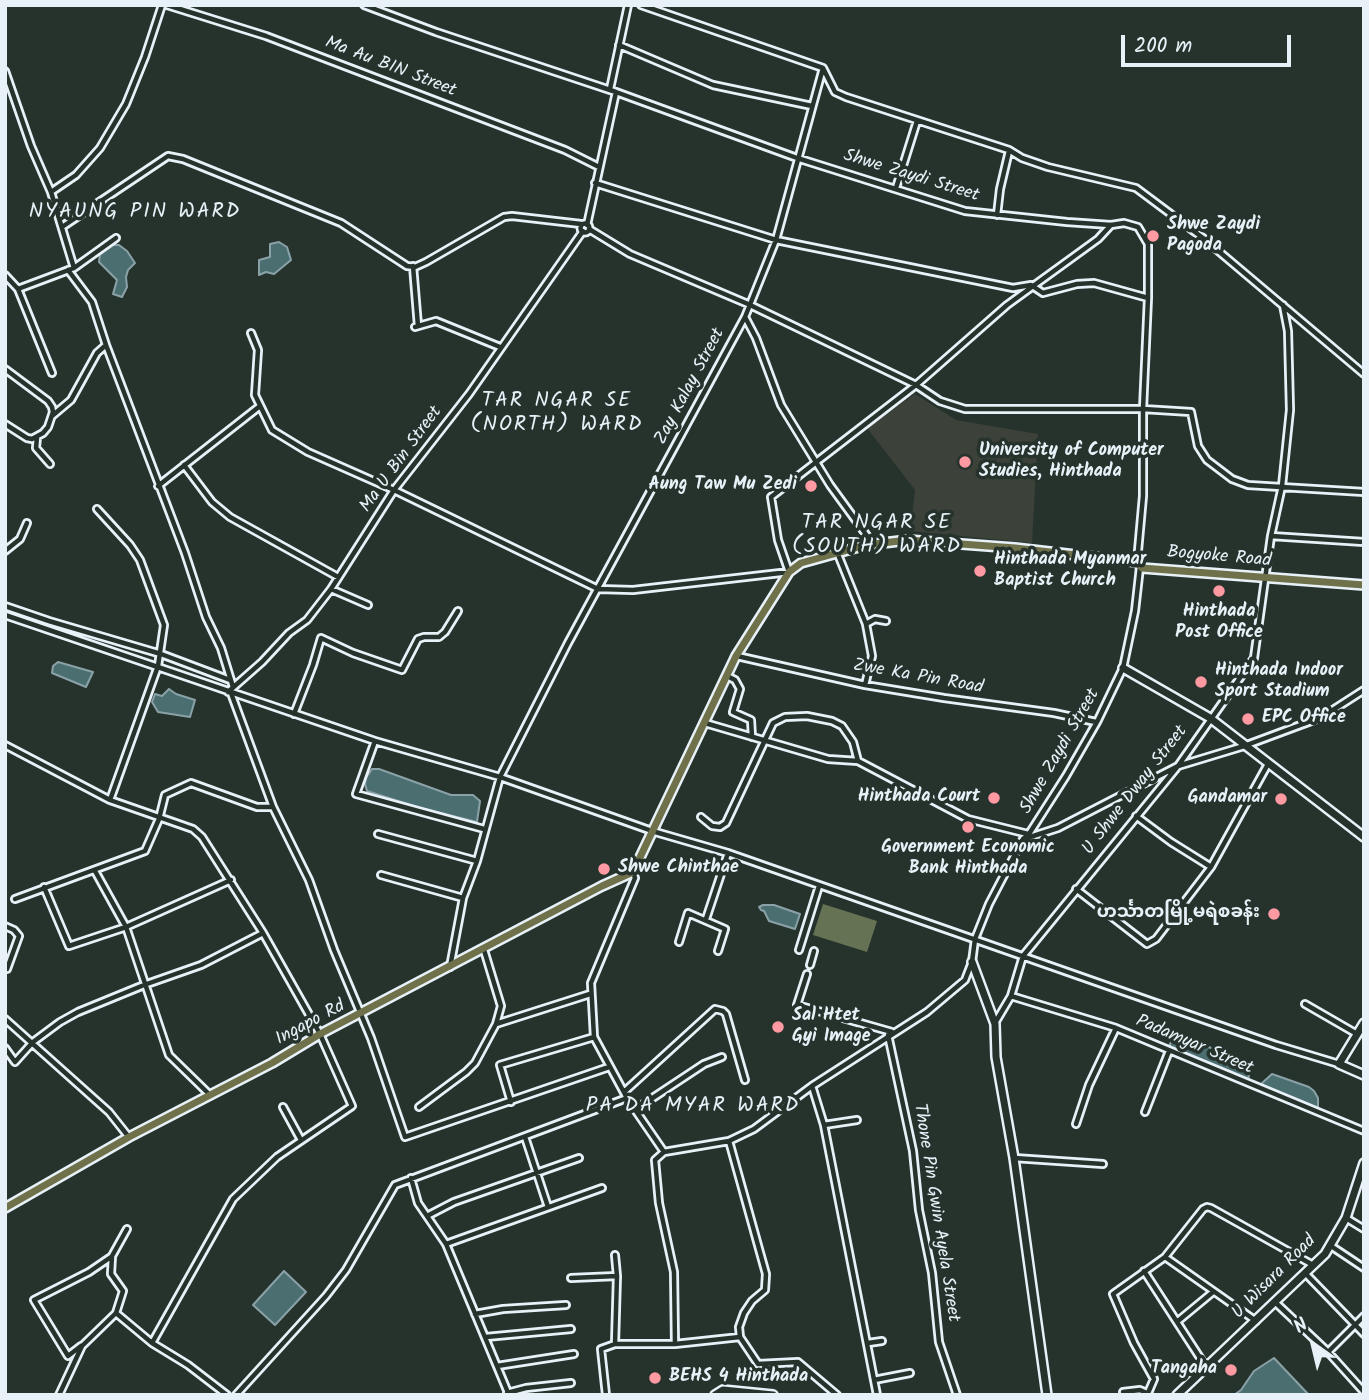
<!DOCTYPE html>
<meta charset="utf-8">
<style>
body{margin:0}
#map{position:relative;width:1369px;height:1400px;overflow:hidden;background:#26332d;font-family:Kalam,sans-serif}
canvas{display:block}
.frame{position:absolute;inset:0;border:7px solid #e8f1f8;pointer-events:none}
.north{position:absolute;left:1278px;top:1309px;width:70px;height:70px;-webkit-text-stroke:5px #26332d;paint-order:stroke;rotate:326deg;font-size:19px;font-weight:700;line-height:28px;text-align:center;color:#e8f1f8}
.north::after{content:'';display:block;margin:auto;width:24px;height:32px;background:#e8f1f8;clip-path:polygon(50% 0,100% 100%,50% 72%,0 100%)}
.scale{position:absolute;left:1121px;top:35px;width:170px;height:32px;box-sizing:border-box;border:4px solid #e8f1f8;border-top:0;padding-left:9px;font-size:21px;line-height:24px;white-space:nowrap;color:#e8f1f8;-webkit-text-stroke:5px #26332d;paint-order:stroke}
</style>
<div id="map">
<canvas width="1369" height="1400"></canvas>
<div class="frame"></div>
<div class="north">N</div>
<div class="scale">200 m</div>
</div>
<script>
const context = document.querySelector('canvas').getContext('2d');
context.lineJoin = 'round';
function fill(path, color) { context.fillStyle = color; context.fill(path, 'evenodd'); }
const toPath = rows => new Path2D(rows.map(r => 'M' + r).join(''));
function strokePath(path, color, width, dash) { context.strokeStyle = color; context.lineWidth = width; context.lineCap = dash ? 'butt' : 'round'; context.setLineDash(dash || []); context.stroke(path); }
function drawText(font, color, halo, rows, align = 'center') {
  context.font = font + ' Kalam,"Noto Sans Myanmar",sans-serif'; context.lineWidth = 7; context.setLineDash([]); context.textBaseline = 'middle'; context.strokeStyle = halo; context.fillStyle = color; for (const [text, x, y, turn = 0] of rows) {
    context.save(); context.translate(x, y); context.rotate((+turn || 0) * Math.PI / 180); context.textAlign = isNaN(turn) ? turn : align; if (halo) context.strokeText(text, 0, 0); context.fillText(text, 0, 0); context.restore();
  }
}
const built = toPath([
 [915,394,956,420,1038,434,1032,543,910,531,915,490,867,428]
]);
const green = toPath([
 [823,904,877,921,867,952,813,935]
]);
const water = toPath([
 [279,242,287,247,291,260,274,274,266,272,259,275,259,260,270,257,270,244,279,242],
 [113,245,119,245,127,251,135,263,128,270,126,277,127,287,122,297,113,294,117,280,99,262,100,254,113,245],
 [58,662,93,672,86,687,52,673,53,666,58,662],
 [169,689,176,694,195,700,190,717,158,712,152,702,155,694,162,696,169,689],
 [372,769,379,769,451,795,473,795,480,801,477,822,417,807,367,791,365,784,366,778,372,769],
 [763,905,774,905,800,914,795,929,769,921,764,911,761,910,759,907,763,905],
 [1179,1039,1191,1040,1242,1060,1250,1069,1247,1086,1220,1072,1187,1058,1178,1058,1170,1053,1168,1049,1171,1042,1179,1039],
 [1272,1074,1309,1087,1314,1091,1318,1098,1318,1106,1314,1114,1262,1092,1261,1084,1272,1074],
 [284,1271,306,1292,275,1325,253,1305,284,1271],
 [1274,1358,1309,1395,1234,1395,1241,1390,1254,1371,1274,1358]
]);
const street = toPath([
 [167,5,266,36,565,150,599,167],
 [364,5,436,32,616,92,797,158,965,211,1067,222,1111,225,1124,223,1138,227,1148,244,1148,298,1143,409,1143,496,1137,562],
 [641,5,823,68,835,92,846,97,1009,150,1022,158,1048,167,1136,188,1203,238,1364,374],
 [619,45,713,85,812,106],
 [5,71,31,146,51,192,74,268],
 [610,89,628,5],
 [595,183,776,240,1013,288,1031,285,1043,293,1077,284,1094,283,1148,298],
 [896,188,917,121],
 [51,192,76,175,100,148,126,104,145,57,162,5],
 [997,215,1000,189,1009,151],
 '580.5 228a4.5 4.5 0 1 1 9 0a4.5 4.5 0 1 1-9 0Z',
 [587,225,616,92],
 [62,227,168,156,183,159,341,223,407,266,415,267,426,262,504,217,512,216,581,224],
 [589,229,630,254,748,304,916,385,940,401,965,409,1143,409,1191,412,1198,446,1207,460,1232,479,1248,485,1364,492],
 [413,266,418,326],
 [68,270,92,302,106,345],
 [5,275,18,289,52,373],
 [18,289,74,268,116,238],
 [745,317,756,338,781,405,830,485,873,544],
 [415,327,436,321,500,347],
 [251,333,258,350,255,395,272,430,308,452,394,490,598,589,633,590,789,572,778,540,771,497,916,385,1007,305,1098,239,1111,225],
 [5,369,48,401,52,407,53,412,48,427,43,433,32,439,27,438,5,424],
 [52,416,71,400,97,353,106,345,185,553,206,617,221,648,233,687],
 [37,437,36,448,50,464],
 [184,465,212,502,230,517,338,577],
 [158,486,260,406],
 [97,509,130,545,140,560,164,625,158,666,110,800],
 [1271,536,1364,542],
 [5,551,20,539,27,523],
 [837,552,866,624,872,656,865,685],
 [331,589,368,605],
 [5,606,49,621,161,654,230,680],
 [5,615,375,741,500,777,652,831,728,853,1276,1045,1339,1064],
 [866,624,875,619,886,621],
 [737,656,865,685,944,698,1054,713,1096,722],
 [727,676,735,680,740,689,733,712,751,720,752,737],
 [228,692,262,662,289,633,307,620,331,589,394,490,469,394,583,231],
 [231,693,273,807,309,880,334,950,371,1038,405,1137,609,1067],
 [294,714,313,665,321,638,353,653,402,670,418,639,424,637,439,637,445,632,458,611],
 [705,723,828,759,858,761,968,819,1028,834],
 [375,741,356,794,484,829],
 [5,745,110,800,193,829,202,837,263,933,320,1034,352,1106,277,1157,233,1199,152,1343],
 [1136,816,1171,842,1211,867,1268,764],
 [701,817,712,826,720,827,726,823,773,723,785,717,807,716,832,721,842,726,853,742,858,761],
 [378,834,477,861,500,777,568,643,745,317,776,240,823,68],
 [1024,839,1058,828,1178,766,1244,746,1322,717,1364,690],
 [95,871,126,927,169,1055,210,1095],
 [633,872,635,878,591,983,594,1037,627,1098,664,1152,729,1141,754,1129,812,1086,927,1012,965,980,972,962,975,939,989,904,1023,839,1029,834,1066,776,1097,722,1123,668,1135,611,1140,567],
 [381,875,463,898],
 [44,887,69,946,126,927,231,880],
 [1076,889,1147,944,1156,939,1211,867],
 [15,899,145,851,159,819,165,795,191,783,257,807,273,807],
 [706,919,728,853],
 [5,926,14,930,19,936,7,969],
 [679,942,688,913,725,929,718,951],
 [799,950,819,886],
 [810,965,814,951],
 [450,967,463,898,477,861],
 [807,974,797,1005,892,1032],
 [1011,996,1116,1028,1364,1131],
 [1305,1004,1357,1034],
 [5,1019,109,1112,128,1136],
 [995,1023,1011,996,1023,956,1178,766,1254,658,1271,536,1282,486,1290,410,1288,331,1283,305],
 [496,1024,590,994],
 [888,1035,913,1151,919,1210,932,1273,939,1342,957,1395],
 [5,1048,15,1062,33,1042,60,1022,78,1012,144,985,201,965,263,933],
 [812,1086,824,1125,877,1395],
 [624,1092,715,1009,723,1011,726,1014,745,1080],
 [511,1102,500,1065,594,1037],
 [283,1107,301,1140],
 [419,1107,466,1072,475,1063,496,1024,501,1006,484,950],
 [636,1109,704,1064,722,1057],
 [1145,1112,1169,1051],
 [1076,1124,1089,1085,1116,1028],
 [824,1125,857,1120],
 [525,1137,548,1207],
 [729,1141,766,1274,765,1290,752,1301,744,1313,739,1327,740,1337,758,1364,798,1362,837,1395],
 [664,1152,655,1160,659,1203,674,1272,675,1344],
 [1014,1158,1103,1164],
 [411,1178,418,1203,446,1244,509,1395],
 [427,1216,454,1202,579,1158],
 [1346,1218,1364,1229],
 [446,1244,602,1188],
 [1331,1246,1364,1268],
 [1165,1257,1256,1321],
 [1144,1271,1206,1367],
 [1305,1273,1364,1334],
 [571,1278,617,1276],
 [1276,1303,1328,1352,1364,1392],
 [116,1313,152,1343,188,1365,227,1395],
 [475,1314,503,1309,566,1305],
 [1178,1321,1213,1292],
 [486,1337,571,1329],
 [868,1343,882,1341],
 [615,1344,617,1276,615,1255],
 [81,1346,68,1356,34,1300,89,1272,111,1257],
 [1328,1352,1364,1316],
 [497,1366,574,1354],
 [874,1380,910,1373],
 [1123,1392,1140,1390,1149,1394],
 [507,1393,526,1388,571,1383],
 [1148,1393,1154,1379,1134,1343,1113,1294,1165,1257,1203,1209,1207,1207,1211,1208,1313,1265],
 [59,1395,82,1346,116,1313,123,1291,111,1274,112,1256,127,1229],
 [236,1395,326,1296,346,1270,395,1185,627,1098],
 [606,1395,601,1349,615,1344,675,1344,740,1337]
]);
const secondary = toPath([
 [1123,668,1210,718,1364,837],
 [972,962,995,1024,996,1057,1014,1158,1047,1395],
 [1364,1023,1339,1064,1364,1075],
 [715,1395,723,1390,773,1395],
 [1177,1395,1325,1254,1346,1218,1364,1163]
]);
const primary = toPath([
 [5,1208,129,1137,272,1063,320,1034,602,886,633,872,736,656,789,572,801,563,866,545,908,540,1015,548,1137,562,1142,568,1364,585]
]);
const markers = [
 [1153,236,7,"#ff9aa2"],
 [965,462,7,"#ff9aa2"],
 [811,486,7,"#ff9aa2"],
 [980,571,7,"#ff9aa2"],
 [1219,591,7,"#ff9aa2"],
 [1201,682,7,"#ff9aa2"],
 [1248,719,7,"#ff9aa2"],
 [994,798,7,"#ff9aa2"],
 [1281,799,7,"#ff9aa2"],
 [968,827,7,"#ff9aa2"],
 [604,869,7,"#ff9aa2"],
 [1274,914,7,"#ff9aa2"],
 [778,1027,7,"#ff9aa2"],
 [1231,1370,7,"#ff9aa2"],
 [655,1378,7,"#ff9aa2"]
];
const streetNames = [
 ["Ma Au BIN Street",390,68,21],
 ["Shwe Zaydi Street",911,177,17],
 ["Zay Kalay Street",691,387,-62],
 ["Ma U Bin Street",402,460,-54],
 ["Bogyoke Road",1219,558,5],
 ["Zwe Ka Pin Road",918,678,10],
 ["Shwe Zaydi Street",1061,752,-60],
 ["U Shwe Dway Street",1136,791,-52],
 ["Ingapo Rd",311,1024,-28],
 ["Padamyar Street",1194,1046,23],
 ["Thone Pin Gwin Ayela Street",935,1213,81],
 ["U Wisara Road",1275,1278,-45]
];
const poiNames = [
 ["Shwe Zaydi",1167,226],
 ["Pagoda",1167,247],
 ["University of Computer",979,452],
 ["Studies, Hinthada",979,473],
 ["Aung Taw Mu Zedi",797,486,"right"],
 ["Hinthada Myanmar",994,561],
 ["Baptist Church",994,582],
 ["Hinthada",1219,613,"center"],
 ["Post Office",1219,634,"center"],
 ["Hinthada Indoor",1215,672],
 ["Sport Stadium",1215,693],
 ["EPC Office",1262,719],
 ["Hinthada Court",980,798,"right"],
 ["Gandamar",1267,799,"right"],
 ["Government Economic",968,849,"center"],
 ["Bank Hinthada",968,870,"center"],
 ["Shwe Chinthae",618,869],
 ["ဟင်္သာတမြို့မရဲစခန်း",1260,914,"right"],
 ["Sal Htet",792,1017],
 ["Gyi Image",792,1038],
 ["Tangaha",1217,1370,"right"],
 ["BEHS 4 Hinthada",669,1378]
];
const quarterNames = [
 ["NYAUNG PIN WARD",135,213],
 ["TAR NGAR SE",557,402],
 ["(NORTH) WARD",557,426],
 ["TAR NGAR SE",877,524],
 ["(SOUTH) WARD",877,548],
 ["PA DA MYAR WARD",693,1107]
];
fill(built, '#3c413a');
fill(green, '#657253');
fill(water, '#4b6e71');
strokePath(water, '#8aa2a7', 2);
strokePath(street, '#e8f1f8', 10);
strokePath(secondary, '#e8f1f8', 12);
strokePath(primary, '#e8f1f8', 12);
strokePath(street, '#26332d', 4.5);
strokePath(secondary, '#26332d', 7);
strokePath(primary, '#6f714a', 7);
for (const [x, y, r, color] of markers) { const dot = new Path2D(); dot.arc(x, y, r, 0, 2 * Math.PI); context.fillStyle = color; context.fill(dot); strokePath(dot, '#26332d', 2.5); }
drawText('18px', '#e8f1f8', '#26332d', streetNames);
drawText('bold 18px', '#e8f1f8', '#26332d', poiNames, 'left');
context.letterSpacing = '2px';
drawText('21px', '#e8f1f8', '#26332d', quarterNames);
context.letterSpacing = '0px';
</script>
